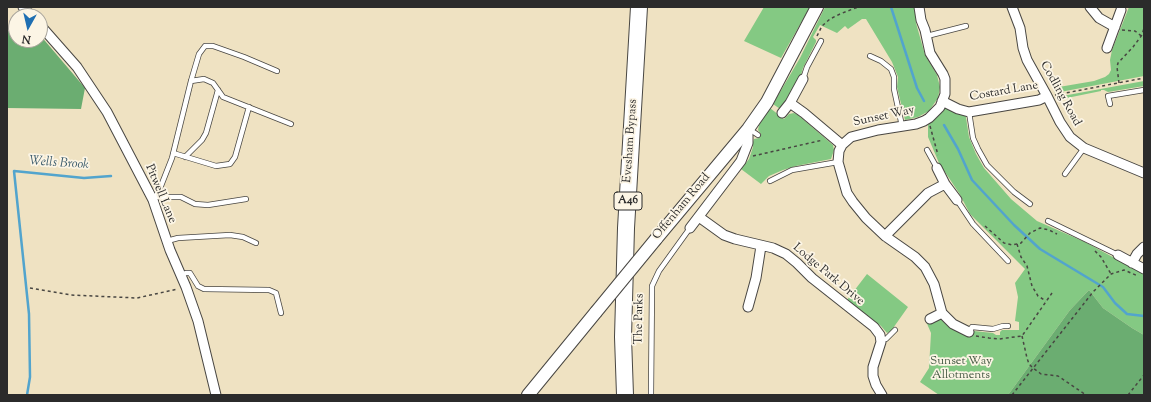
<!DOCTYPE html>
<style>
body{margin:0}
#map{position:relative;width:1151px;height:402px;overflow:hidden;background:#efe2c2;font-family:"Sorts Mill Goudy",serif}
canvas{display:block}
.frame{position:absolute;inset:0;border:8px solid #2b2b2b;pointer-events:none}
.north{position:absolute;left:8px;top:8px;width:40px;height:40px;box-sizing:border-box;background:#fcf5e5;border:1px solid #a8a49b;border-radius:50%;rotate:188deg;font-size:11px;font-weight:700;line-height:16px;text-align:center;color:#2b2b2b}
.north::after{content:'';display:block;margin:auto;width:14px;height:18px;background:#1f6fb2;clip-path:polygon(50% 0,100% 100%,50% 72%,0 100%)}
</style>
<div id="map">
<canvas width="1151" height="402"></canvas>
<div class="frame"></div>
<div class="north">N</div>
</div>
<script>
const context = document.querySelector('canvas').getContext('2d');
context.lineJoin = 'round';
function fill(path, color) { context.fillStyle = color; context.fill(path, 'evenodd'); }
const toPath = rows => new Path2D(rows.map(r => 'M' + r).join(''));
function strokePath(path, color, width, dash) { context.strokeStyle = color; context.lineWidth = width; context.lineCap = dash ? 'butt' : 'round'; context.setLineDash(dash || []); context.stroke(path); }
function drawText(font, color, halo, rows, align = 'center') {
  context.font = font + ' "Sorts Mill Goudy",serif'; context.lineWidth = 3.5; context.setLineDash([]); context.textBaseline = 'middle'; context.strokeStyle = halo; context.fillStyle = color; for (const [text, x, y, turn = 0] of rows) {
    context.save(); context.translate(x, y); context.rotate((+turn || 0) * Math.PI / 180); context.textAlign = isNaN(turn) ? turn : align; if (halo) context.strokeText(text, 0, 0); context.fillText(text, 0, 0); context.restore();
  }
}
const green = toPath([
 [764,7,810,7,781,58,744,41],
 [825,7,915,7,916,23,925,55,937,75,940,87,938,98,929,111,918,117,905,120,897,87,898,77,892,62,866,19,862,19,848,29,845,26,837,33,820,25,813,37,816,40,816,42,803,68,801,75,788,99,780,109,773,104,800,58],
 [1129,7,1144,7,1144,76,1055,93,1053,88,1094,81,1105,77,1109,74,1111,70,1110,60,1112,50],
 [1144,81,1144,86,1108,92,1104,90,1101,90,1101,91,1057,100,1057,97],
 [946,103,965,111,969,137,976,154,984,168,1011,199,1037,221,1085,242,1144,274,1144,335,1132,328,1103,308,1089,290,1070,310,1008,395,939,395,920,382,929,368,931,333,925,319,932,322,939,319,942,320,953,329,970,337,974,331,993,333,996,335,1000,335,1000,332,1002,330,1019,330,1019,322,1015,321,1018,297,1015,283,1025,269,970,214,959,193,939,163,928,137,928,125,940,114],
 [770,108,784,119,789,114,794,113,798,115,833,145,834,150,831,159,796,166,783,170,769,176,761,184,741,169,749,159,753,147,753,142,754,139,759,138,761,134,758,130,759,125],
 [867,274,908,307,891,331,887,333,881,326,847,300]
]);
const forest = toPath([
 [7,31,16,32,16,40,40,40,40,35,85,88,81,109,7,108],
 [1089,290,1103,308,1132,328,1144,335,1144,395,1008,395,1070,310]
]);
const stream = toPath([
 [891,7,917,88,924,101],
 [944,125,958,149,972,180,1014,225,1040,249,1103,287,1115,303,1127,314,1144,316],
 [27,395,30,377,29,314,14,171,84,178,111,176]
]);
const path = toPath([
 [1122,30,1135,31,1144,38],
 [817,36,822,26,830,19,840,14,858,7],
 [1119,83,1117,67,1118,63,1133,47,1142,35,1144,28],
 [1055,95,1144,78],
 [930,126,938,155],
 [753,156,823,140],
 [985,226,1004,243,1012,245,1021,243,1030,233,1040,228,1049,230,1057,234],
 [1017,244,1021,257,1027,266,1032,286,1038,296,1046,301],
 [1095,251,1101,257,1111,274],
 [30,288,71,295,137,298,178,289],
 [976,336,989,338,999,339,1022,336,1052,293],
 [1022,336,1027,358,1029,364,1033,368,1041,374,1058,376,1086,395],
 [1012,395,1093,292,1111,274,1124,270,1138,276],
 [1128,395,1144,375]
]);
const lane = toPath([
 [927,36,966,26],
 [870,56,881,61,891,69,894,77,894,89,902,126],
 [803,79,807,67,821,41],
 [191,81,204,79,213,83,223,97,291,124],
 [1110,104,1108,96,1144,90],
 [969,112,973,138,978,149,987,165,1014,192,1030,204],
 [749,129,758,135],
 [927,150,937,168],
 [173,153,216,166,230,164,235,157,249,107],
 [185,157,202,140,206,133,218,90],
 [1065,174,1084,148],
 [770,181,792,170,838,162],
 [156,197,181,197,195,204,208,205,246,199],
 [153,200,159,191,172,158,191,81,199,54,205,46,213,46,244,57,277,71],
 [957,200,973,224,1008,261],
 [1048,221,1118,255],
 [167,241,178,238,230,235,243,237,256,243],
 [181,275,186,273,190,273,198,286,204,289,269,290,276,293,281,313],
 [969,332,972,327,993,329,1003,326,1008,326],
 [881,339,886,339,895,330],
 [651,395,652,286,659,271,690,228]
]);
const street = toPath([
 [23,7,31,16],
 [919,7,921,20,925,30,930,53,943,74,945,79,945,94,940,107,929,118,924,121,916,124,878,130,851,137,842,145,839,151,838,162,847,193,853,202,866,218,885,236,915,257,925,267,934,284,942,313,953,324,969,332],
 [1012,7,1020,28,1023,48,1027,60,1047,96,1060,122,1070,137,1084,148,1144,173],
 [1090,7,1099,18,1115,27],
 [40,25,77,67,107,112,153,200,170,250,186,287,198,321,216,395],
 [1107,48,1121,10],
 [942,101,958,109,969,112,1039,100,1047,96],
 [790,103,803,79],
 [782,113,790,103,804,113,842,145],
 [937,168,945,184,957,200],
 [699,217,724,235,735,239,773,248,786,254,797,263,812,278,874,327,880,335,881,342,873,367,873,376,876,385,882,395],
 [690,228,741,161,748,143,748,129],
 [885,236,928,193,945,184],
 [1118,255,1144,269],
 [1132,263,1137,254,1144,247],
 [748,307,756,278,761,246],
 [930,319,942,313]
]);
const secondary = toPath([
 [656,239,748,129,767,102,817,7],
 [528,395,596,312]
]);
const highway = toPath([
 [625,395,623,337,626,228,639,7]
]);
const secondaryBridge = toPath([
 [596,312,656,239]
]);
const shields = [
 [628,201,28]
];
const shieldNames = [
 ["A46",628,201]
];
const streetNames = [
 ["Costard Lane",1004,92,-10],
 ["Codling Road",1060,94,61],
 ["Sunset Way",884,117,-12],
 ["Evesham Bypass",631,141,-86],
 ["Pitwell Lane",160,194,67],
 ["Offenham Road",682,207,-50],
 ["Lodge Park Drive",828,275,40],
 ["The Parks",640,319,-89]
];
const parkNames = [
 ["Sunset Way",961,362],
 ["Allotments",961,376]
];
const waterNames = [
 ["Wells Brook",59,164,4]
];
fill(green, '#84c983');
fill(forest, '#6bad71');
strokePath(stream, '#52a4cd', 2.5);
strokePath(lane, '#484642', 6);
strokePath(street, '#484642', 11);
strokePath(secondary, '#484642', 14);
strokePath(highway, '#484642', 18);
strokePath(path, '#484642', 1.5, [3, 3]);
strokePath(lane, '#fff', 4.5);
strokePath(street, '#fff', 9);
strokePath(secondary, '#fff', 12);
strokePath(highway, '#fff', 16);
strokePath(secondaryBridge, '#484642', 14, []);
strokePath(secondaryBridge, '#fff', 12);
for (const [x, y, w] of shields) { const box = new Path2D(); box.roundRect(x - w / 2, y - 9, w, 18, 3); context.fillStyle = '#fcf5e5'; context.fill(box); strokePath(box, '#2b2b2b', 1); }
drawText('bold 11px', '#2b2b2b', null, shieldNames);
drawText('12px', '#2b2b2b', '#fcf5e5', streetNames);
drawText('12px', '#465a45', '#fcf5e5', parkNames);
drawText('italic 13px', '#3b5b6c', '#fcf5e5', waterNames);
</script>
